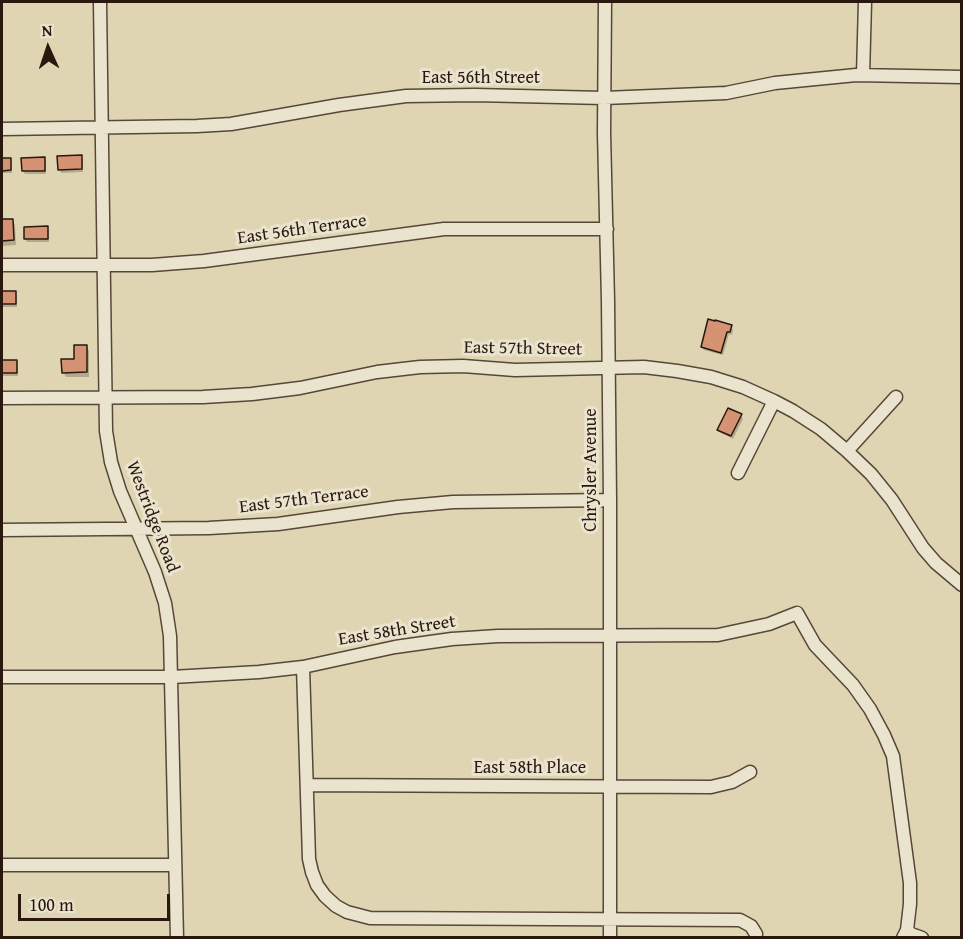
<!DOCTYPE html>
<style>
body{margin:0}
#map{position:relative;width:963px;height:939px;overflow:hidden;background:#dfd5b3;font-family:"Gentium Book Plus",serif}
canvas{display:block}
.frame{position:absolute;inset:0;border:3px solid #2a180f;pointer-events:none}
.north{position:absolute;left:18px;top:18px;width:60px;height:60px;-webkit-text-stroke:4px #eae4ce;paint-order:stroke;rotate:357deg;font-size:16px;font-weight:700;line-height:24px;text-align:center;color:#2a180f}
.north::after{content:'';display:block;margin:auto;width:21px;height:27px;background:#2a180f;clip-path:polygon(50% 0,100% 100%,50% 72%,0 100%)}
.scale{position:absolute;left:18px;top:894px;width:152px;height:27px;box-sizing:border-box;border:3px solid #2a180f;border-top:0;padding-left:8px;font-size:18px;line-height:21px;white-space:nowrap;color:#2a180f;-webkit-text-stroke:4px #eae4ce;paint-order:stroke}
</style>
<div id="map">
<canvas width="963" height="939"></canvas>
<div class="frame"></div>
<div class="north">N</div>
<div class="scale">100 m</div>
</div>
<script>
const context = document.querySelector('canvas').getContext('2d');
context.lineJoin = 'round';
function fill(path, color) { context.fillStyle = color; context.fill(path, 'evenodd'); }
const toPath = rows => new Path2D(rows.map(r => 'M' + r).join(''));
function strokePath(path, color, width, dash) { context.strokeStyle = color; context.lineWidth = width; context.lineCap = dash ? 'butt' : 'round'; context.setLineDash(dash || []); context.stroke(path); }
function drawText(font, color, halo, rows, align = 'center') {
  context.font = font + ' "Gentium Book Plus",serif'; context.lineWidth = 6; context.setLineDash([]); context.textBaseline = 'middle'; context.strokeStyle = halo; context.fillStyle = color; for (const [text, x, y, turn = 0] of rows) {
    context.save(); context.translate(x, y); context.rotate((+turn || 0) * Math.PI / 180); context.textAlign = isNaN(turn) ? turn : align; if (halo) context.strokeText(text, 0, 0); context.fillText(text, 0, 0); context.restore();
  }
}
const shadow = toPath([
 [81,157,83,160,83,172,61,173,60,170],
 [2,159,10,159,12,162,12,173,2,173],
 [44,159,46,162,46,174,25,174,23,171],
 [2,220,12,220,15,225,16,245,2,246],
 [25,228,47,228,49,231,49,242,27,242,25,239],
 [2,293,15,293,17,296,17,307,2,307],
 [731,326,733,330,732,335,729,334,723,355,704,350,702,347],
 [86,346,89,351,89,377,66,377,63,372],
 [2,361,17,361,18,364,18,376,2,376],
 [741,415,743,419,733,439,721,433,719,430]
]);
const building = toPath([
 [82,155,82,169,58,170,57,156,82,155],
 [45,157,45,171,22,171,21,158,45,157],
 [2,158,11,158,11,170,2,171,2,158],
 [2,219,13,219,14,240,2,241,2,219],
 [48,226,48,239,24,239,24,227,48,226],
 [2,291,16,291,16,304,2,304,2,291],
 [708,319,715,321,715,320,732,325,730,332,727,332,721,353,701,347,708,319],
 [74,345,87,345,87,372,62,373,61,359,74,359,74,345],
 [2,360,17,360,17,373,2,373,2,360],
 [728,408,742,414,731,436,717,430,728,408]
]);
const minor = toPath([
 [100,2,106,431,111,462,120,491,155,572,165,603,170,636,177,938],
 [605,2,604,133,608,301,610,500,610,938],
 [863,75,865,2],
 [2,129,197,126,231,124,339,105,406,96,475,95,604,98,726,93,775,83,856,75,962,77],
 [2,265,152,265,204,261,444,229,607,229],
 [2,398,203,397,252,394,300,388,377,372,420,367,463,366,515,370,644,367,677,371,711,377,743,387,774,401,793,411,821,429,847,451,871,474,892,500,923,548,936,563,962,585],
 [847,451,896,397],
 [738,473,774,401],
 [2,530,209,528,278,524,398,507,453,502,610,500],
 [303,667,309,859,312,872,317,885,325,896,336,906,347,912,370,918,740,920,751,926,756,934],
 [2,677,172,677,259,672,303,667,395,647,452,639,498,636,718,635,769,624,797,613,815,645,853,685,870,709,884,735,893,756,910,883,910,904,907,930,903,938],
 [307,785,711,787,732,782,750,772],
 [2,865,175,865],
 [907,930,911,934,922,938]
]);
const streetNames = [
 ["East 56th Street",481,78],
 ["East 56th Terrace",302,230,-8],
 ["East 57th Street",523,349,1],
 ["Chrysler Avenue",591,470,-90],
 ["East 57th Terrace",304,500,-7],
 ["Westridge Road",152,517,69],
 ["East 58th Street",397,631,-9],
 ["East 58th Place",530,768]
];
fill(shadow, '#0003');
fill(building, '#d59373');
strokePath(building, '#2a180f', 1.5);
strokePath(minor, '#574738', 15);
strokePath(minor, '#eae4ce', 12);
drawText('18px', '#2a180f', '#eae4ce', streetNames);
</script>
